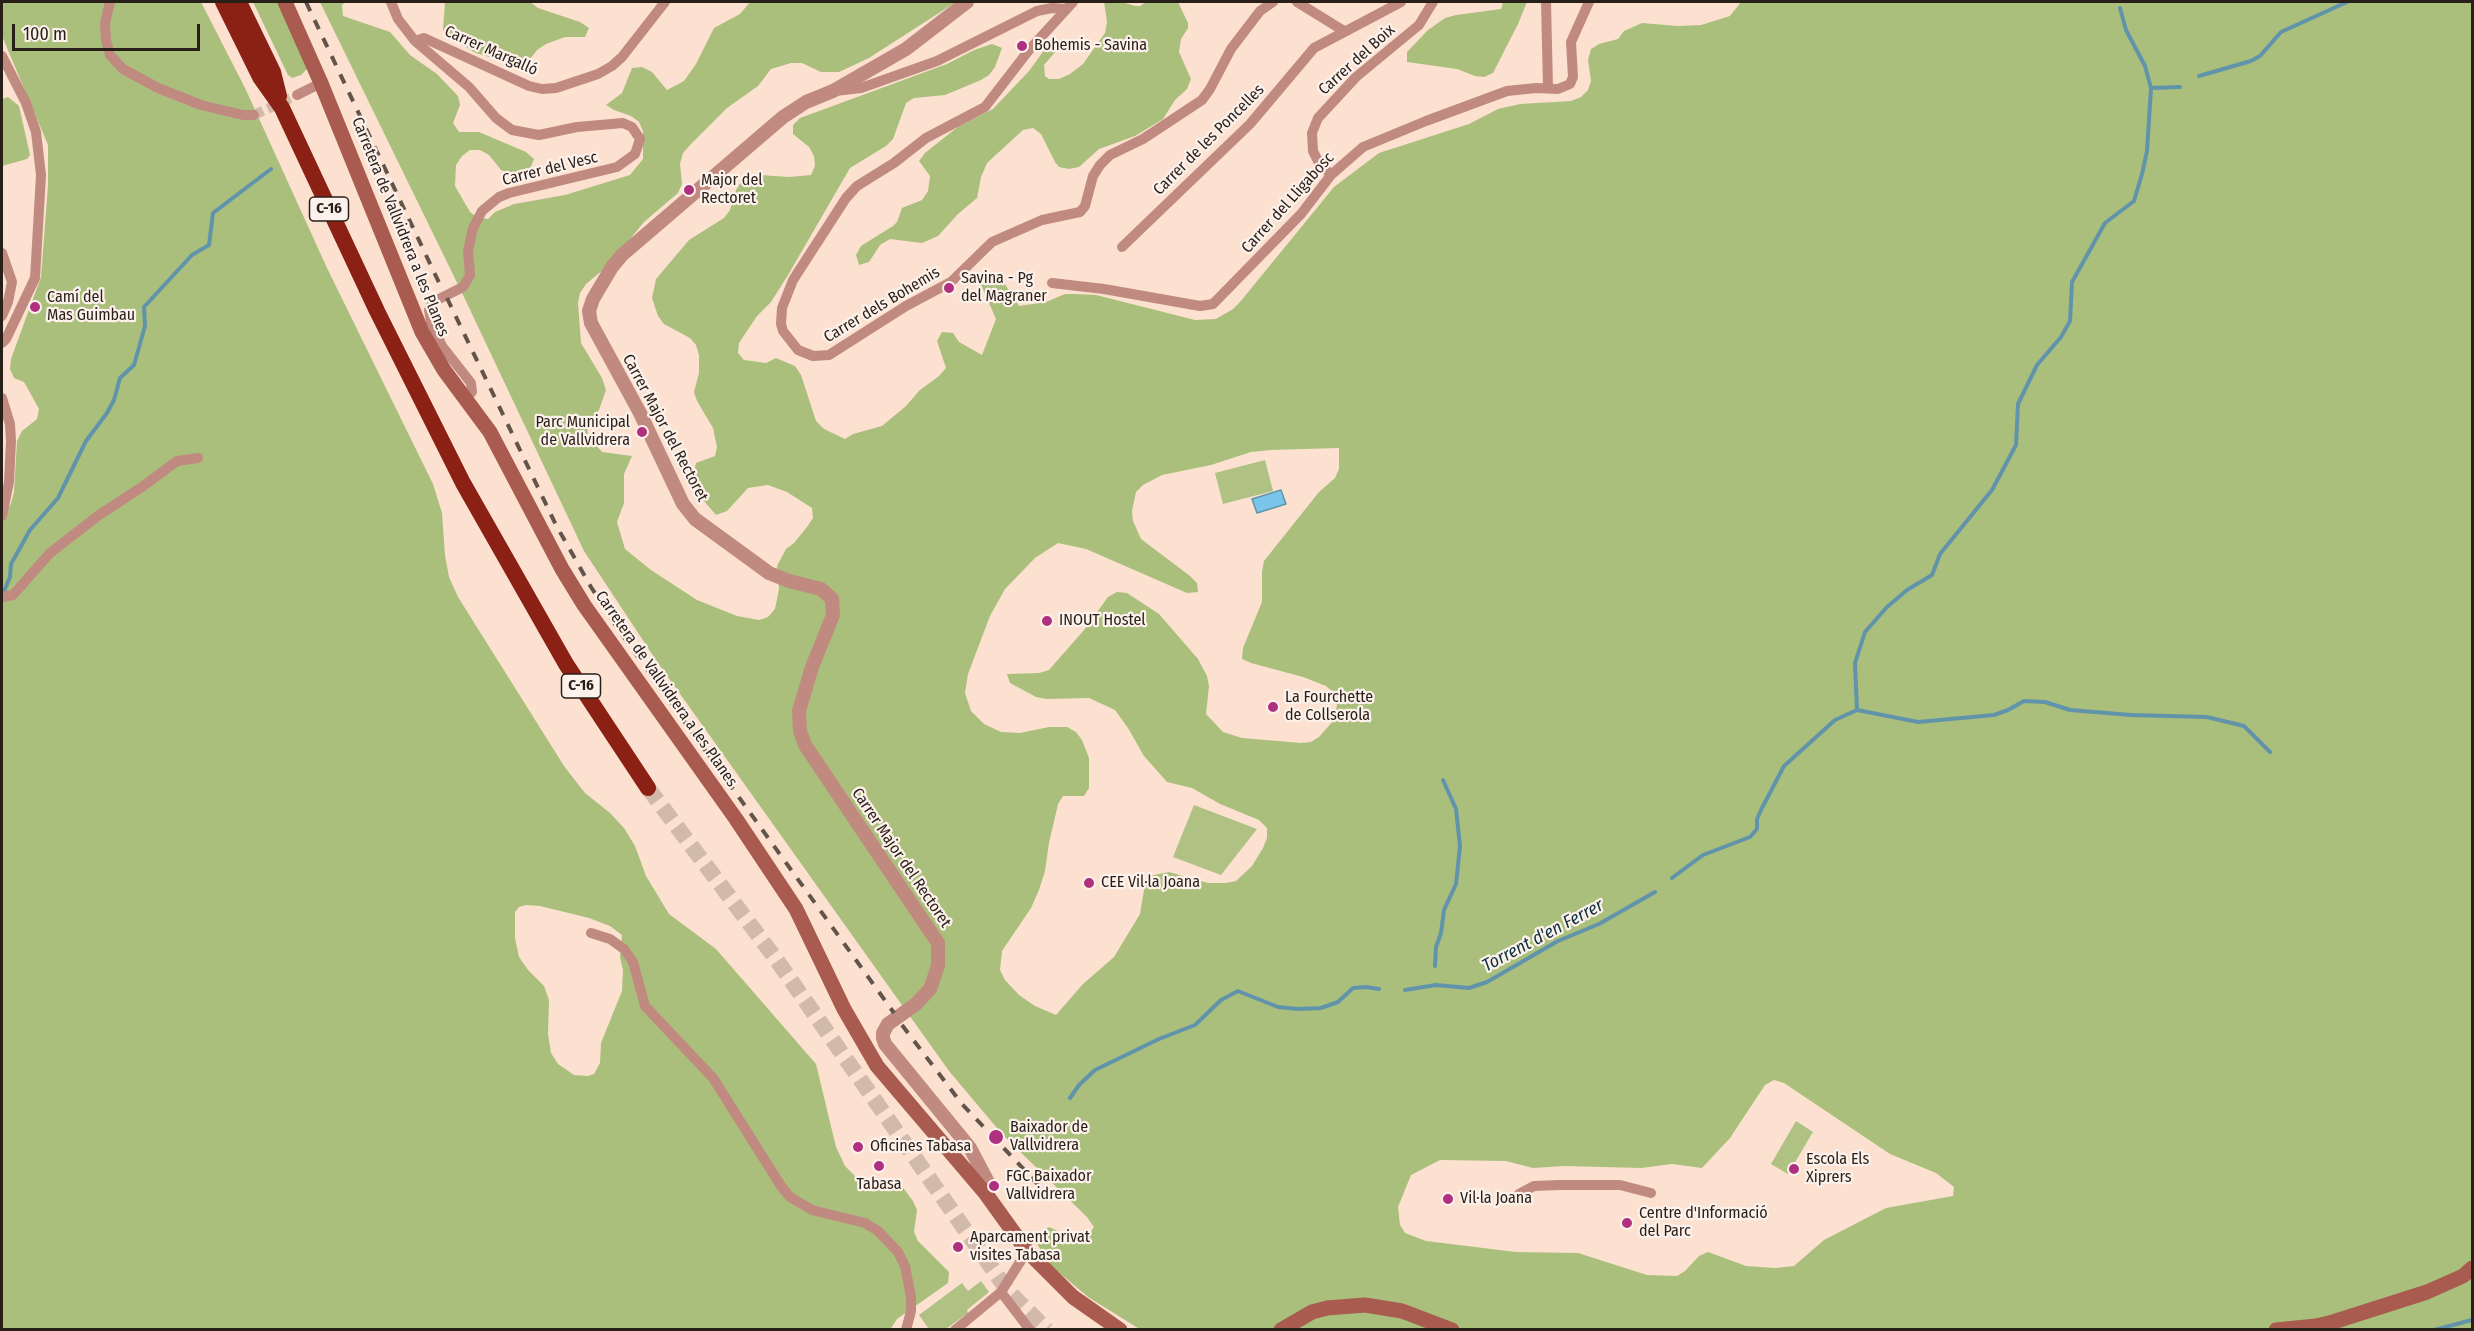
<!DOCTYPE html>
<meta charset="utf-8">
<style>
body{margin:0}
#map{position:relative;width:2474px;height:1331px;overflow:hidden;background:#fce1d0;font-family:"Fira Sans Condensed",sans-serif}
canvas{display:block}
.frame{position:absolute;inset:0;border:3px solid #291f19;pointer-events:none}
.scale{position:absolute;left:12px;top:24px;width:188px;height:27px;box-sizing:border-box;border:3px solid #291f19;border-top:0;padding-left:8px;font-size:18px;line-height:21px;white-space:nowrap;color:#291f19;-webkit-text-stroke:4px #fdf2eb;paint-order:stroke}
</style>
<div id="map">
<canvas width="2474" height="1331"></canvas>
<div class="frame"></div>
<div class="scale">100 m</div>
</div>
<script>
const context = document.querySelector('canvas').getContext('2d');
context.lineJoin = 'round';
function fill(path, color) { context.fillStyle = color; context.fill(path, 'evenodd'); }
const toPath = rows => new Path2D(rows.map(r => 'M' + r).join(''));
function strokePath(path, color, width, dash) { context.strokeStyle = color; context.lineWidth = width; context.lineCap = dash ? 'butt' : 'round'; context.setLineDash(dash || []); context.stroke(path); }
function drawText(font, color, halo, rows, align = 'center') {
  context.font = font + ' "Fira Sans Condensed",sans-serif'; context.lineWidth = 4.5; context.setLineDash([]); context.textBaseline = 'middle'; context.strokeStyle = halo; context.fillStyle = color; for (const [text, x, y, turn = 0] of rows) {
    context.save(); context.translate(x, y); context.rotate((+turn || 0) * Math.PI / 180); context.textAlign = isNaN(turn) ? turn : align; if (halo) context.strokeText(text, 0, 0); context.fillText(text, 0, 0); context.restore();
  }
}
const green = toPath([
 [1265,460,1273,491,1223,504,1215,473],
 [1194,805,1257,829,1221,875,1173,857],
 [1796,1121,1813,1132,1788,1174,1771,1164],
 [981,1281,989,1292,967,1310,968,1313,946,1329,929,1329,919,1315,962,1283,968,1291]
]);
const forest = toPath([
 [2,2,201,2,246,90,327,268,433,484,442,513,445,555,449,577,458,597,564,766,585,793,610,813,624,828,635,846,646,876,669,914,716,949,816,1064,836,1147,845,1166,860,1181,869,1186,901,1185,913,1201,917,1210,914,1232,918,1241,949,1272,948,1283,897,1319,890,1330,2,1330,2,513,7,511,11,503,14,492,17,441,22,431,37,419,39,409,24,382,14,378,10,369,11,359,41,277,48,185,48,145,2,36],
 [526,905,540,906,589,918,610,926,622,935,620,957,623,970,622,991,601,1043,600,1063,594,1074,588,1076,574,1075,558,1064,551,1053,548,1034,549,1000,544,986,528,970,519,957,515,938,515,912,519,907],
 [253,2,278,2,307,69,301,75,292,78,288,75],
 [320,2,345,2,342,5,343,16,390,32,410,55,437,74,458,96,460,105,453,123,459,132,479,132,526,152,534,159,530,169,521,174,511,174,501,170,489,155,480,150,470,150,462,156,456,165,455,186,470,212,478,218,488,219,495,212,514,204,565,195,630,175,643,159,643,131,639,122,631,116,614,110,606,105,622,93,632,68,642,67,652,72,667,90,684,81,696,64,714,28,740,14,750,2,956,2,869,58,839,72,821,72,802,63,791,63,771,69,758,86,727,108,691,144,683,153,680,164,682,184,678,193,644,222,610,264,586,284,580,293,578,303,581,343,602,378,606,390,599,410,587,424,588,436,602,452,632,456,624,474,624,503,617,522,625,549,651,570,697,600,737,616,759,620,768,617,775,609,779,589,777,566,786,549,794,543,807,527,813,518,812,508,787,492,768,485,748,488,727,511,716,515,704,501,694,483,694,472,696,463,715,456,717,447,713,428,697,401,694,392,699,373,699,355,696,345,690,338,664,324,658,316,652,298,656,279,689,240,724,218,730,210,736,190,741,182,751,176,760,175,789,177,811,175,815,166,814,156,809,147,793,134,793,125,800,118,947,64,974,50,992,44,1002,48,995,67,989,75,981,80,945,95,914,98,906,103,893,139,886,146,850,168,788,275,771,302,757,316,739,343,738,353,744,360,766,363,776,358,795,366,801,375,816,421,824,429,845,439,853,434,882,426,906,406,920,390,939,376,946,368,937,341,942,332,953,333,959,342,982,355,996,319,981,285,983,275,992,272,1001,278,1019,306,1046,302,1065,294,1075,294,1096,295,1195,320,1216,319,1233,309,1240,302,1334,187,1379,153,1469,124,1498,109,1520,104,1571,101,1581,97,1588,90,1591,81,1588,60,1591,49,1599,44,1618,39,1624,31,1642,23,1678,26,1701,25,1730,16,1741,2,2472,2,2472,1329,1141,1330,1088,1297,1049,1264,1033,1237,1049,1227,1065,1234,1081,1237,1090,1233,1094,1227,1087,1217,1002,1134,949,1071,658,663,584,551,464,297],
 [1339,448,1339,469,1335,478,1319,492,1264,561,1262,572,1262,602,1243,648,1242,659,1251,663,1303,677,1326,686,1334,693,1337,703,1336,712,1333,721,1319,737,1311,742,1301,743,1242,738,1223,732,1206,714,1209,686,1207,676,1198,659,1159,614,1127,593,1117,592,1108,597,1084,630,1049,670,1039,673,1007,674,1010,683,1036,697,1046,699,1089,698,1115,710,1128,728,1144,756,1167,782,1192,788,1220,804,1259,820,1267,828,1267,838,1263,848,1252,866,1236,881,1226,883,1208,883,1169,872,1149,876,1145,884,1140,914,1114,957,1083,984,1056,1015,1035,1006,1019,995,1005,980,1000,970,1002,951,1031,908,1039,890,1045,871,1049,843,1058,804,1063,796,1084,796,1089,788,1089,758,1082,740,1076,732,1067,727,1049,727,1020,733,1001,732,984,724,971,711,965,693,968,674,990,616,1005,589,1035,558,1058,543,1086,549,1187,593,1198,592,1197,583,1190,576,1141,539,1133,521,1132,511,1136,492,1143,485,1162,475,1211,465,1251,452,1271,450],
 [1774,1080,1784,1083,1890,1154,1936,1173,1954,1187,1953,1196,1886,1208,1824,1240,1794,1266,1775,1268,1746,1266,1708,1252,1699,1256,1685,1271,1677,1276,1647,1275,1578,1253,1516,1252,1426,1241,1405,1233,1400,1225,1398,1207,1411,1175,1440,1160,1506,1161,1533,1168,1564,1166,1641,1168,1672,1164,1702,1168,1730,1138,1765,1085],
 [445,2,530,2,538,8,580,22,589,28,585,37,565,37,546,44,537,50,525,66,516,65,476,53,449,37,443,30],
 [1104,2,1122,2,1135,6,1140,6,1146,2,1178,2,1188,23,1188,28,1181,39,1179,52,1191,79,1187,89,1175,100,1163,119,1135,136,1099,149,1079,167,1069,169,1059,167,1055,162,1041,134,1033,128,1023,130,987,163,981,177,977,198,958,214,938,236,922,243,890,239,880,245,869,262,859,265,856,255,861,246,893,226,897,222,902,208,922,200,928,191,930,176,919,161,925,153,959,126,993,109,1029,71,1050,42,1057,39,1064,42,1044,65,1045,76,1049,79,1059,79,1070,74,1083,64,1105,33,1107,22],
 [1503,2,1527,2,1518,24,1493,73,1484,77,1475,76,1457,69,1407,62,1407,52,1428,30,1445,18,1456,15,1501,9],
 [8,97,19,106,30,155,27,159,2,166,2,99]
]);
const water = toPath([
 [1281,490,1286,504,1257,513,1252,499,1281,490]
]);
const stream = toPath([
 [2199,76,2251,61,2260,56,2281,32,2347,2],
 [2151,88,2180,87],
 [2,596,10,577,11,564,30,530,58,498,86,441,107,413,114,400,120,378,134,365,145,326,144,307,192,255,209,245,213,213,271,169],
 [1857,710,1918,722,1994,715,2008,710,2024,701,2045,702,2070,710,2131,715,2207,717,2244,726,2270,752],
 [1672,878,1703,855,1750,837,1757,829,1757,819,1762,808,1784,766,1835,720,1857,710,1855,663,1865,632,1887,607,1907,590,1932,575,1940,554,1992,490,2016,445,2018,404,2037,365,2061,337,2070,321,2072,282,2105,223,2134,201,2142,174,2147,151,2151,88,2145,66,2126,30,2120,8],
 [1435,966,1436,947,1441,933,1444,910,1456,884,1460,846,1456,809,1443,780],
 [1405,990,1436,985,1469,988,1487,982,1558,941,1599,924,1655,892],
 [1070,1098,1079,1085,1095,1070,1159,1039,1195,1025,1221,1000,1238,991,1278,1007,1298,1009,1321,1008,1338,1002,1353,988,1366,987,1379,989],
 [2434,1330,2472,1320]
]);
const minorTunnel = toPath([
 [254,115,297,95]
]);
const trunkTunnel = toPath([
 [648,788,776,959,1008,1291,1047,1330]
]);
const minor = toPath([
 [110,2,105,23,106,40,110,55,123,69,158,88,201,105,243,115,254,115],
 [391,2,398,19,415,41,469,87,496,118,512,130,539,135,577,127,623,123,632,127,640,139,635,154,617,167,509,193,499,197,482,211,473,228,468,251,470,275,463,287,433,302,429,310,431,322,442,346,471,383,472,392,466,397],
 [1073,2,1029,50,985,107,926,138,894,163,857,186,846,198,793,280,782,308,781,324,783,331,798,350,813,356,829,355,906,306,951,282,992,242,1042,220,1080,212,1085,206,1093,176,1100,165,1110,155,1143,139,1202,100,1210,89,1231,49,1260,11,1273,2],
 [1297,2,1344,31],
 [1546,2,1548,87],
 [415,41,424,38,529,86,542,89,556,88,598,74,612,66,622,57,665,2],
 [2,56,26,103,36,132,41,175,35,278,6,339,2,343],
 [835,91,861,88,937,61,1037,11,1052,8,1066,9],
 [297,95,321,83],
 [1331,175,1318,161,1313,151,1312,133,1318,118,1356,77,1419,25,1433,2],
 [1122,247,1250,124,1314,48,1401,2],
 [2,253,12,282,8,302,2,316],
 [1052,283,1104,289,1200,306,1213,304,1301,214,1331,175,1363,147,1426,121,1507,91,1536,88,1558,89,1570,84,1573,77,1571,42,1589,2],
 [2,398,10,424,11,441,9,482,2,516],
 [2,597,13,595,50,553,99,515,142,487,177,461,198,458],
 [591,933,610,939,624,949,633,962,645,1006,713,1078,781,1186,790,1197,812,1210,865,1223,878,1231,898,1252,905,1266,911,1297,911,1311,906,1330],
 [1519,1194,1534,1186,1560,1185,1620,1185,1651,1193],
 [1001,1292,1030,1330],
 [955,1330,1001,1292,1027,1251]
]);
const tertiary = toPath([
 [967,2,906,49,833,91,806,102,783,117,622,255,612,267,593,299,589,311,591,323,640,413,683,504,695,519,769,573,789,581,821,589,832,599,833,615,812,667,799,711,800,731,805,745,938,943,938,966,930,989,916,1004,888,1024,883,1033,883,1038,885,1044,970,1148,989,1184,986,1194]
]);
const secondary = toPath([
 [285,2,321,83,422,332,444,370,490,432,562,569,584,605,736,819,796,909,844,1009,877,1066,986,1194,1027,1251,1073,1297,1120,1330],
 [1281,1330,1312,1312,1327,1308,1365,1305,1402,1311,1452,1330],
 [2276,1330,2316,1326,2333,1322,2427,1292,2463,1276,2472,1268]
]);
const trunk = toPath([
 [223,2,260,77,282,108,377,311,463,483,566,664,648,788],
 [239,2,273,72,279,96]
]);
const rail = toPath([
 [306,2,443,291],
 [447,298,556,525,591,587,618,629,894,1013],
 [902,1025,962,1104,1048,1195]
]);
const markers = [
 [1022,46,6,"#af307e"],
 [689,190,6,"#af307e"],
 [949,288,6,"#af307e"],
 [35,307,6,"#af307e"],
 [642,432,6,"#af307e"],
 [1047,621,6,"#af307e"],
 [1273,707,6,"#af307e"],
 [1089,883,6,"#af307e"],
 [996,1137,8,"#af307e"],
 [858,1147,6,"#af307e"],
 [879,1166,6,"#af307e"],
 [1794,1169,6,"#af307e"],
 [994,1186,6,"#af307e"],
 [1448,1199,6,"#af307e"],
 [1627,1223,6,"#af307e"],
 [958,1247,6,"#af307e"]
];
const shields = [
 [329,209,39],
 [581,686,39]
];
const shieldNames = [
 ["C-16",329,209],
 ["C-16",581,686]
];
const poiNames = [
 ["Bohemis - Savina",1034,46],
 ["Major del",701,181],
 ["Rectoret",701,199],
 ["Savina - Pg",961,279],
 ["del Magraner",961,297],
 ["Camí del",47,298],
 ["Mas Guimbau",47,316],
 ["Parc Municipal",630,423,"right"],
 ["de Vallvidrera",630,441,"right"],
 ["INOUT Hostel",1059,621],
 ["La Fourchette",1285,698],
 ["de Collserola",1285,716],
 ["CEE Vil·la Joana",1101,883],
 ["Baixador de",1010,1128],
 ["Vallvidrera",1010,1146],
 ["Oficines Tabasa",870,1147],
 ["Escola Els",1806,1160],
 ["Xiprers",1806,1178],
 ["FGC Baixador",1006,1177],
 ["Vallvidrera",1006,1195],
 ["Tabasa",879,1185,"center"],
 ["Vil·la Joana",1460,1199],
 ["Centre d'Informació",1639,1214],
 ["del Parc",1639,1232],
 ["Aparcament privat",970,1238],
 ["visites Tabasa",970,1256]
];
const streetNames = [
 ["Carrer Margalló",491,51,24],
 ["Carrer del Boix",1357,60,-42],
 ["Carrer de les Poncelles",1209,140,-45],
 ["Carrer del Vesc",550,169,-14],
 ["Carrer del Lligabosc",1288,203,-48],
 ["Carretera de Vallvidrera a les Planes",400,227,68],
 ["Carrer dels Bohemis",882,305,-31],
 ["Carrer Major del Rectoret",665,428,62],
 ["Carretera de Vallvidrera a les Planes",666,689,55],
 ["Carrer Major del Rectoret",901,858,56]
];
const waterNames = [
 ["Torrent d'en Ferrer",1543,936,-28]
];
fill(green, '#afc284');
fill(forest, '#aabf7c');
fill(water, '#79c6ea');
strokePath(water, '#6194ab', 1.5);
strokePath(stream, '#6194ab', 4);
strokePath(minorTunnel, '#d2baab', 10, [10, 5]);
strokePath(trunkTunnel, '#d2baab', 16, [16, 8]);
strokePath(minor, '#c08a80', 10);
strokePath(tertiary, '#c08a80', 14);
strokePath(secondary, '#a85b4e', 15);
strokePath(trunk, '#8b2014', 16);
strokePath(rail, '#62544b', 4, [10, 10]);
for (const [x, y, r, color] of markers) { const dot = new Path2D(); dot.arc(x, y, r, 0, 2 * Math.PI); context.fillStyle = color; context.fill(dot); strokePath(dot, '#fdf2eb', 2); }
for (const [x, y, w] of shields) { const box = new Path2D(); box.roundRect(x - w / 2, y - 12, w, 24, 4.5); context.fillStyle = '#fdf2eb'; context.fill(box); strokePath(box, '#291f19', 1.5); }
drawText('bold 15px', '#291f19', null, shieldNames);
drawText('16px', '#291f19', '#fdf2eb', poiNames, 'left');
drawText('16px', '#291f19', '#fdf2eb', streetNames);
drawText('italic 18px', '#0c303f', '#fdf2eb', waterNames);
</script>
